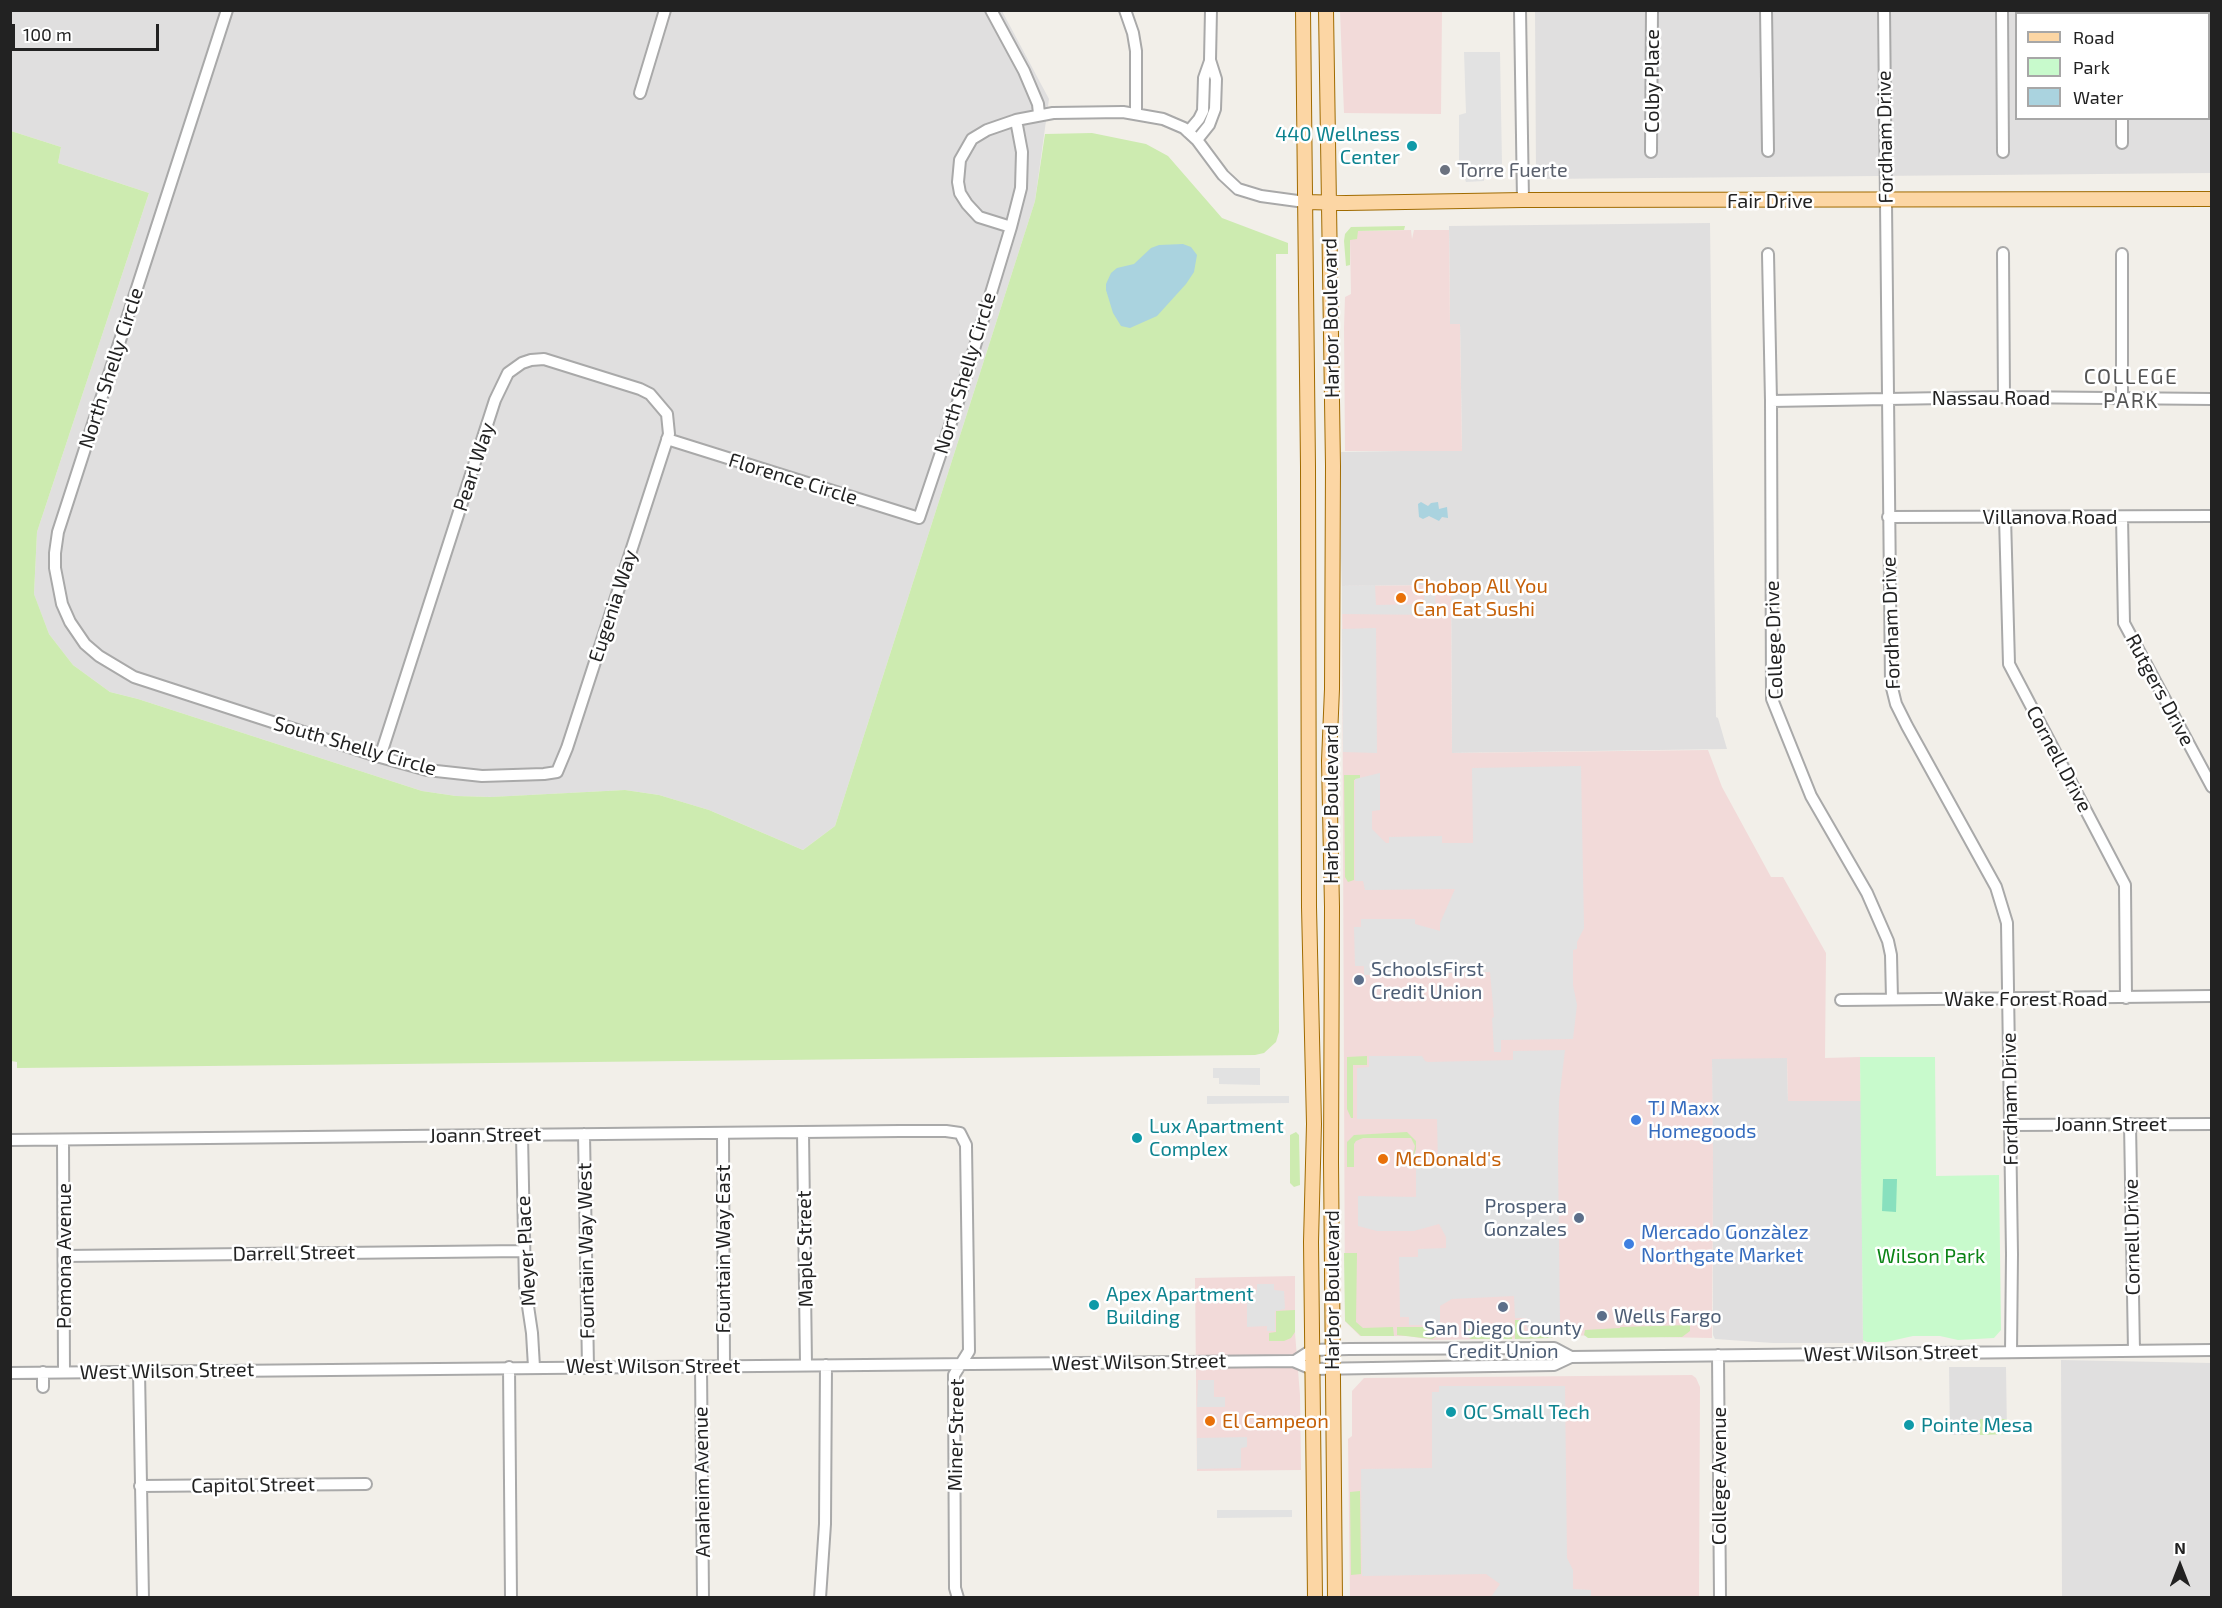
<!DOCTYPE html>
<meta charset="utf-8">
<style>
body{margin:0}
#map{position:relative;width:2222px;height:1608px;overflow:hidden;background:#f2efe9;font-family:"Exo 2",sans-serif}
canvas{display:block}
.frame{position:absolute;inset:0;border:12px solid #222;pointer-events:none}
.legend{position:absolute;left:2015px;top:12px;width:195px;height:108px;box-sizing:border-box;background:#fff;border:2px solid #a7a7a7;margin:0;padding:8px 10px;list-style:none;font-size:18px;color:#222}
.legend li{display:flex;align-items:center;gap:12px;height:30px}
.legend b{width:30px;border:2px solid #a7a7a7}
.north{position:absolute;left:2150px;top:1536px;width:60px;height:60px;-webkit-text-stroke:4px #fff;paint-order:stroke;rotate:0deg;font-size:16px;font-weight:700;line-height:24px;text-align:center;color:#222}
.north::after{content:'';display:block;margin:auto;width:21px;height:27px;background:#222;clip-path:polygon(50% 0,100% 100%,50% 72%,0 100%)}
.scale{position:absolute;left:12px;top:24px;width:147px;height:27px;box-sizing:border-box;border:3px solid #222;border-top:0;padding-left:8px;font-size:18px;line-height:21px;white-space:nowrap;color:#222;-webkit-text-stroke:4px #fff;paint-order:stroke}
</style>
<div id="map">
<canvas width="2222" height="1608"></canvas>
<div class="frame"></div>
<ul class="legend">
<li><b style="height:8px;background:#fcd6a4"></b>Road</li>
<li><b style="height:16px;background:#c8facc"></b>Park</li>
<li><b style="height:16px;background:#aad3df"></b>Water</li>
</ul>
<div class="north">N</div>
<div class="scale">100 m</div>
</div>
<script>
const context = document.querySelector('canvas').getContext('2d');
context.lineJoin = 'round';
function fill(path, color) { context.fillStyle = color; context.fill(path, 'evenodd'); }
const toPath = rows => new Path2D(rows.map(r => 'M' + r).join(''));
function strokePath(path, color, width, dash) { context.strokeStyle = color; context.lineWidth = width; context.lineCap = dash ? 'butt' : 'round'; context.setLineDash(dash || []); context.stroke(path); }
function drawText(font, color, halo, rows, align = 'center') {
  context.font = font + ' "Exo 2",sans-serif'; context.lineWidth = 5; context.setLineDash([]); context.textBaseline = 'middle'; context.strokeStyle = halo; context.fillStyle = color; for (const [text, x, y, turn = 0] of rows) {
    context.save(); context.translate(x, y); context.rotate((+turn || 0) * Math.PI / 180); context.textAlign = isNaN(turn) ? turn : align; if (halo) context.strokeText(text, 0, 0); context.fillText(text, 0, 0); context.restore();
  }
}
const residential = toPath([
 [11,11,1002,11,1049,99,1035,201,835,826,803,850,709,810,659,795,625,790,492,797,456,796,422,791,138,699,110,692,73,665,49,634,34,594,37,532,149,193,58,163,61,147,11,131],
 [1535,11,2211,11,2211,173,1541,179,1536,174],
 [2016,14,2208,14,2208,118,2016,118],
 [1710,223,1716,717,1718,718,1727,749,1452,753,1451,585,1342,586,1341,556,1341,452,1462,450,1460,325,1450,324,1449,226],
 [1712,1058,1787,1058,1788,1101,1861,1101,1863,1343,1773,1343,1715,1339,1713,1335],
 [2061,1360,2211,1363,2211,1597,2062,1597],
 [1949,1367,2006,1367,2007,1434,1950,1435]
]);
const commercial = toPath([
 [1340,11,1442,11,1441,114,1344,113],
 [1411,230,1412,239,1414,230,1449,230,1450,324,1460,324,1462,451,1345,451,1344,328,1345,297,1351,294,1350,239,1357,231],
 [1451,585,1452,753,1708,750,1722,787,1771,877,1783,877,1826,953,1825,1058,1860,1057,1861,1101,1788,1101,1787,1058,1712,1059,1713,1165,1712,1338,1553,1335,1553,1338,1432,1340,1408,1336,1360,1336,1345,1321,1342,586],
 [1295,1276,1295,1333,1300,1395,1301,1470,1197,1471,1195,1278],
 [1692,1375,1696,1378,1700,1387,1699,1597,1350,1597,1348,1439,1352,1436,1352,1391,1364,1378]
]);
const grass = toPath([
 [11,131,61,147,58,163,149,193,37,532,34,594,49,634,73,665,110,692,138,699,422,791,456,796,491,797,625,790,659,795,709,810,803,850,835,826,1035,201,1045,134,1092,133,1146,144,1168,156,1222,218,1288,243,1288,254,1276,254,1279,1032,1276,1042,1264,1053,1255,1055,17,1068,17,1062,11,1061],
 [1405,226,1404,230,1358,231,1357,239,1350,240,1350,265,1346,266,1344,241,1345,234,1351,227],
 [1344,775,1360,775,1360,779,1354,780,1354,880,1348,882,1345,877],
 [1367,1056,1367,1065,1353,1065,1353,1118,1351,1118,1347,1109,1347,1057],
 [1296,1132,1299,1135,1300,1185,1294,1187,1290,1183,1290,1135],
 [1407,1132,1416,1141,1416,1149,1412,1161,1415,1146,1411,1138,1363,1138,1356,1141,1354,1144,1354,1167,1347,1167,1347,1142,1354,1135],
 [1344,1253,1357,1253,1356,1322,1363,1328,1393,1327,1394,1336,1361,1336,1345,1321],
 [1295,1310,1295,1332,1291,1338,1284,1341,1269,1341,1269,1333,1276,1332,1276,1311],
 [1515,1320,1523,1320,1524,1331,1552,1331,1552,1338,1515,1339],
 [1690,1325,1690,1331,1682,1337,1588,1338,1584,1335,1585,1330,1620,1328,1620,1327],
 [1397,1327,1442,1327,1442,1333,1432,1339,1397,1335],
 [1467,1329,1511,1329,1512,1339,1471,1339,1468,1337],
 [1980,1419,2007,1419,2007,1434,1980,1435],
 [1360,1491,1361,1574,1351,1575,1350,1492]
]);
const park = toPath([
 [1860,1057,1935,1057,1936,1176,1999,1175,2001,1330,1994,1338,1958,1340,1940,1336,1913,1336,1886,1342,1867,1342,1863,1340]
]);
const pitch = toPath([
 [1883,1179,1897,1179,1896,1212,1882,1211]
]);
const parking = toPath([
 [1464,52,1500,52,1502,164,1498,165,1498,175,1484,177,1484,181,1466,182,1464,176,1459,174,1459,115,1466,113],
 [1375,585,1376,605,1424,604,1424,591,1435,591,1436,615,1342,614,1342,586],
 [1376,628,1377,753,1343,752,1342,629],
 [1581,766,1584,928,1577,942,1577,949,1573,950,1573,985,1577,1005,1573,1039,1501,1040,1501,1052,1494,1052,1492,1018,1494,1017,1490,972,1364,975,1364,966,1355,966,1354,927,1361,927,1361,919,1415,919,1415,924,1440,931,1440,923,1455,889,1365,890,1363,881,1355,881,1355,779,1380,773,1380,810,1372,811,1372,829,1386,843,1389,843,1389,837,1442,836,1442,843,1473,843,1472,768],
 [1565,1050,1559,1100,1558,1154,1560,1327,1527,1328,1526,1318,1515,1318,1514,1296,1452,1299,1440,1306,1440,1325,1409,1325,1409,1317,1400,1317,1399,1257,1418,1257,1418,1249,1446,1248,1446,1237,1439,1224,1414,1231,1377,1231,1358,1226,1358,1196,1416,1197,1416,1164,1438,1164,1437,1119,1357,1119,1357,1068,1369,1067,1369,1056,1422,1056,1425,1061,1428,1062,1513,1060,1513,1051],
 [1213,1068,1260,1068,1260,1085,1219,1084,1219,1078,1213,1078],
 [1207,1096,1289,1096,1289,1103,1207,1104],
 [1257,1284,1274,1284,1274,1290,1284,1291,1285,1309,1275,1311,1275,1331,1267,1331,1267,1326,1247,1327,1247,1294,1254,1294,1257,1290],
 [1198,1380,1214,1380,1214,1397,1225,1397,1225,1407,1197,1407],
 [1439,1386,1565,1386,1567,1558,1573,1570,1573,1589,1591,1590,1591,1597,1491,1597,1500,1584,1486,1574,1362,1576,1361,1469,1432,1468,1432,1392,1439,1392],
 [1247,1437,1247,1447,1241,1448,1241,1468,1197,1469,1197,1438],
 [1217,1510,1292,1510,1292,1517,1217,1518]
]);
const water = toPath([
 [1183,244,1191,247,1197,255,1194,272,1186,284,1157,316,1130,328,1121,326,1113,313,1106,290,1106,284,1111,273,1117,268,1134,264,1151,248,1159,245],
 [1421,502,1428,506,1431,503,1438,502,1439,509,1447,507,1448,518,1442,517,1439,521,1429,516,1423,519,1419,517,1418,504]
]);
const minor = toPath([
 [227,10,58,532,55,553,55,568,62,604,70,622,85,644,99,656,134,677,380,757,427,770,482,776,544,774,557,772,567,748,669,434,667,414,650,394,640,389,544,359,531,360,522,363,508,373,495,400,380,757],
 [991,10,1024,71,1038,104,1039,114],
 [1125,10,1133,33,1136,51,1136,113],
 [1520,10,1523,200],
 [1766,10,1768,151],
 [1884,10,1891,684,1896,704,1907,726,1996,887,2007,923,2012,1254,2011,1352],
 [2002,10,2003,152],
 [2122,14,2122,10],
 [640,93,665,10],
 [1188,132,1199,119,1203,111,1204,78,1210,61],
 [1197,140,1209,125,1215,109,1216,79,1210,60,1211,10],
 [2122,143,2122,118],
 [1651,152,1652,10],
 [1011,227,979,217,967,204,960,193,958,182,960,160,972,139,987,130,1016,120,1053,113,1123,112,1163,119,1184,128,1197,140,1223,175,1238,189,1261,196,1305,202],
 [2003,253,2004,397],
 [1768,254,1771,401,1772,699,1811,796,1867,893,1888,941,1891,955,1892,999],
 [2122,254,2122,399],
 [1771,401,2004,397,2212,399],
 [667,439,919,518,958,402,1011,227,1021,188,1022,152,1016,120],
 [1888,517,2212,516],
 [2005,517,2009,664,2125,885,2126,998],
 [2122,517,2124,623,2212,787],
 [1841,1000,2212,996],
 [2130,1124,2134,1351],
 [2010,1125,2212,1124],
 [803,1132,806,1365],
 [723,1133,724,1366],
 [584,1134,588,1367],
 [522,1135,525,1286,532,1333,534,1367],
 [10,1140,900,1131,946,1131,960,1133,966,1145,969,1351,954,1375,955,1588,958,1598],
 [63,1140,64,1372],
 [64,1256,524,1251],
 [1718,1355,1720,1598],
 [1295,1361,1312,1350,1349,1349,1554,1348,1571,1357,2212,1350],
 [701,1366,703,1598],
 [509,1367,511,1598],
 [139,1371,143,1598],
 [43,1372,43,1387],
 [10,1373,1293,1361,1312,1369,1554,1365,1571,1357],
 [140,1486,366,1484],
 [820,1598,825,1524,826,1365]
]);
const major = toPath([
 [1303,10,1308,467,1309,907,1314,1124,1311,1242,1315,1598],
 [1326,10,1333,466,1332,689,1329,761,1332,907,1331,1162,1335,1598],
 [1305,202,1346,203,1523,200,2212,199]
]);
const markers = [
 [1412,146,6,"#0f9aa8"],
 [1445,170,6,"#6b7280"],
 [1401,598,6,"#e8710a"],
 [1359,980,6,"#5c6f8a"],
 [1636,1120,6,"#3f7fe0"],
 [1137,1138,6,"#0f9aa8"],
 [1383,1159,6,"#e8710a"],
 [1579,1218,6,"#5c6f8a"],
 [1629,1244,6,"#3f7fe0"],
 [1094,1305,6,"#0f9aa8"],
 [1503,1307,6,"#5c6f8a"],
 [1602,1316,6,"#5c6f8a"],
 [1451,1412,6,"#0f9aa8"],
 [1210,1421,6,"#e8710a"],
 [1909,1425,6,"#0f9aa8"]
];
const streetNames = [
 ["Colby Place",1652,81,-90],
 ["Fordham Drive",1885,137,-91],
 ["Fair Drive",1770,201],
 ["Harbor Boulevard",1331,318,-91],
 ["North Shelly Circle",111,368,-72],
 ["North Shelly Circle",965,373,-73],
 ["Nassau Road",1991,398],
 ["Pearl Way",474,467,-72],
 ["Florence Circle",793,479,17],
 ["Villanova Road",2050,517],
 ["Eugenia Way",613,606,-72],
 ["Fordham Drive",1891,623,-92],
 ["College Drive",1774,640,-92],
 ["Rutgers Drive",2160,690,62],
 ["South Shelly Circle",355,746,16],
 ["Cornell Drive",2059,759,62],
 ["Harbor Boulevard",1331,804,-90],
 ["Wake Forest Road",2026,999],
 ["Fordham Drive",2010,1099,-91],
 ["Joann Street",2111,1124],
 ["Joann Street",485,1135,-1],
 ["Cornell Drive",2132,1237,-91],
 ["Fountain Way East",723,1249,-90],
 ["Maple Street",805,1249,-91],
 ["Meyer Place",526,1251,-93],
 ["Fountain Way West",586,1251,-91],
 ["Darrell Street",294,1253,-1],
 ["Pomona Avenue",64,1256,-90],
 ["Harbor Boulevard",1332,1290,-90],
 ["West Wilson Street",1891,1353,-1],
 ["West Wilson Street",1139,1362,-1],
 ["West Wilson Street",653,1366],
 ["West Wilson Street",167,1371,-1],
 ["Miner Street",956,1435,-89],
 ["College Avenue",1719,1476,-90],
 ["Anaheim Avenue",702,1482,-91],
 ["Capitol Street",253,1485,-1]
];
const cultureNames = [
 ["440 Wellness",1400,134,"right"],
 ["Center",1400,157,"right"],
 ["Lux Apartment",1149,1126],
 ["Complex",1149,1149],
 ["Apex Apartment",1106,1294],
 ["Building",1106,1317],
 ["OC Small Tech",1463,1412],
 ["Pointe Mesa",1921,1425]
];
const worshipNames = [
 ["Torre Fuerte",1457,170]
];
const foodNames = [
 ["Chobop All You",1413,586],
 ["Can Eat Sushi",1413,609],
 ["McDonald's",1395,1159],
 ["El Campeon",1222,1421]
];
const serviceNames = [
 ["SchoolsFirst",1371,969],
 ["Credit Union",1371,992],
 ["Prospera",1567,1206,"right"],
 ["Gonzales",1567,1229,"right"],
 ["Wells Fargo",1614,1316],
 ["San Diego County",1503,1328,"center"],
 ["Credit Union",1503,1351,"center"]
];
const shopNames = [
 ["TJ Maxx",1648,1108],
 ["Homegoods",1648,1131],
 ["Mercado Gonzàlez",1641,1232],
 ["Northgate Market",1641,1255]
];
const parkNames = [
 ["Wilson Park",1931,1256]
];
const neighbourhoodNames = [
 ["COLLEGE",2131,377],
 ["PARK",2131,401]
];
fill(residential, '#e0dfdf');
fill(commercial, '#f2dad9');
fill(grass, '#cdebb0');
fill(park, '#c8facc');
fill(pitch, '#88e0be');
fill(parking, '#e2e2e2');
fill(water, '#aad3df');
strokePath(minor, '#a9a9a9', 14);
strokePath(major, '#a06b00', 16);
strokePath(minor, '#fff', 10);
strokePath(major, '#fcd6a4', 14);
for (const [x, y, r, color] of markers) { const dot = new Path2D(); dot.arc(x, y, r, 0, 2 * Math.PI); context.fillStyle = color; context.fill(dot); strokePath(dot, '#fff', 2); }
drawText('20px', '#222', '#fff', streetNames);
drawText('20px', '#0d838f', '#fff', cultureNames, 'left');
drawText('20px', '#5b616d', '#fff', worshipNames, 'left');
drawText('20px', '#c56008', '#fff', foodNames, 'left');
drawText('20px', '#4e5e75', '#fff', serviceNames, 'left');
drawText('20px', '#366cbe', '#fff', shopNames, 'left');
drawText('20px', '#0c8416', '#fff', parkNames);
context.letterSpacing = '1.5px';
drawText('21px', '#555', '#fff', neighbourhoodNames);
context.letterSpacing = '0px';
</script>
